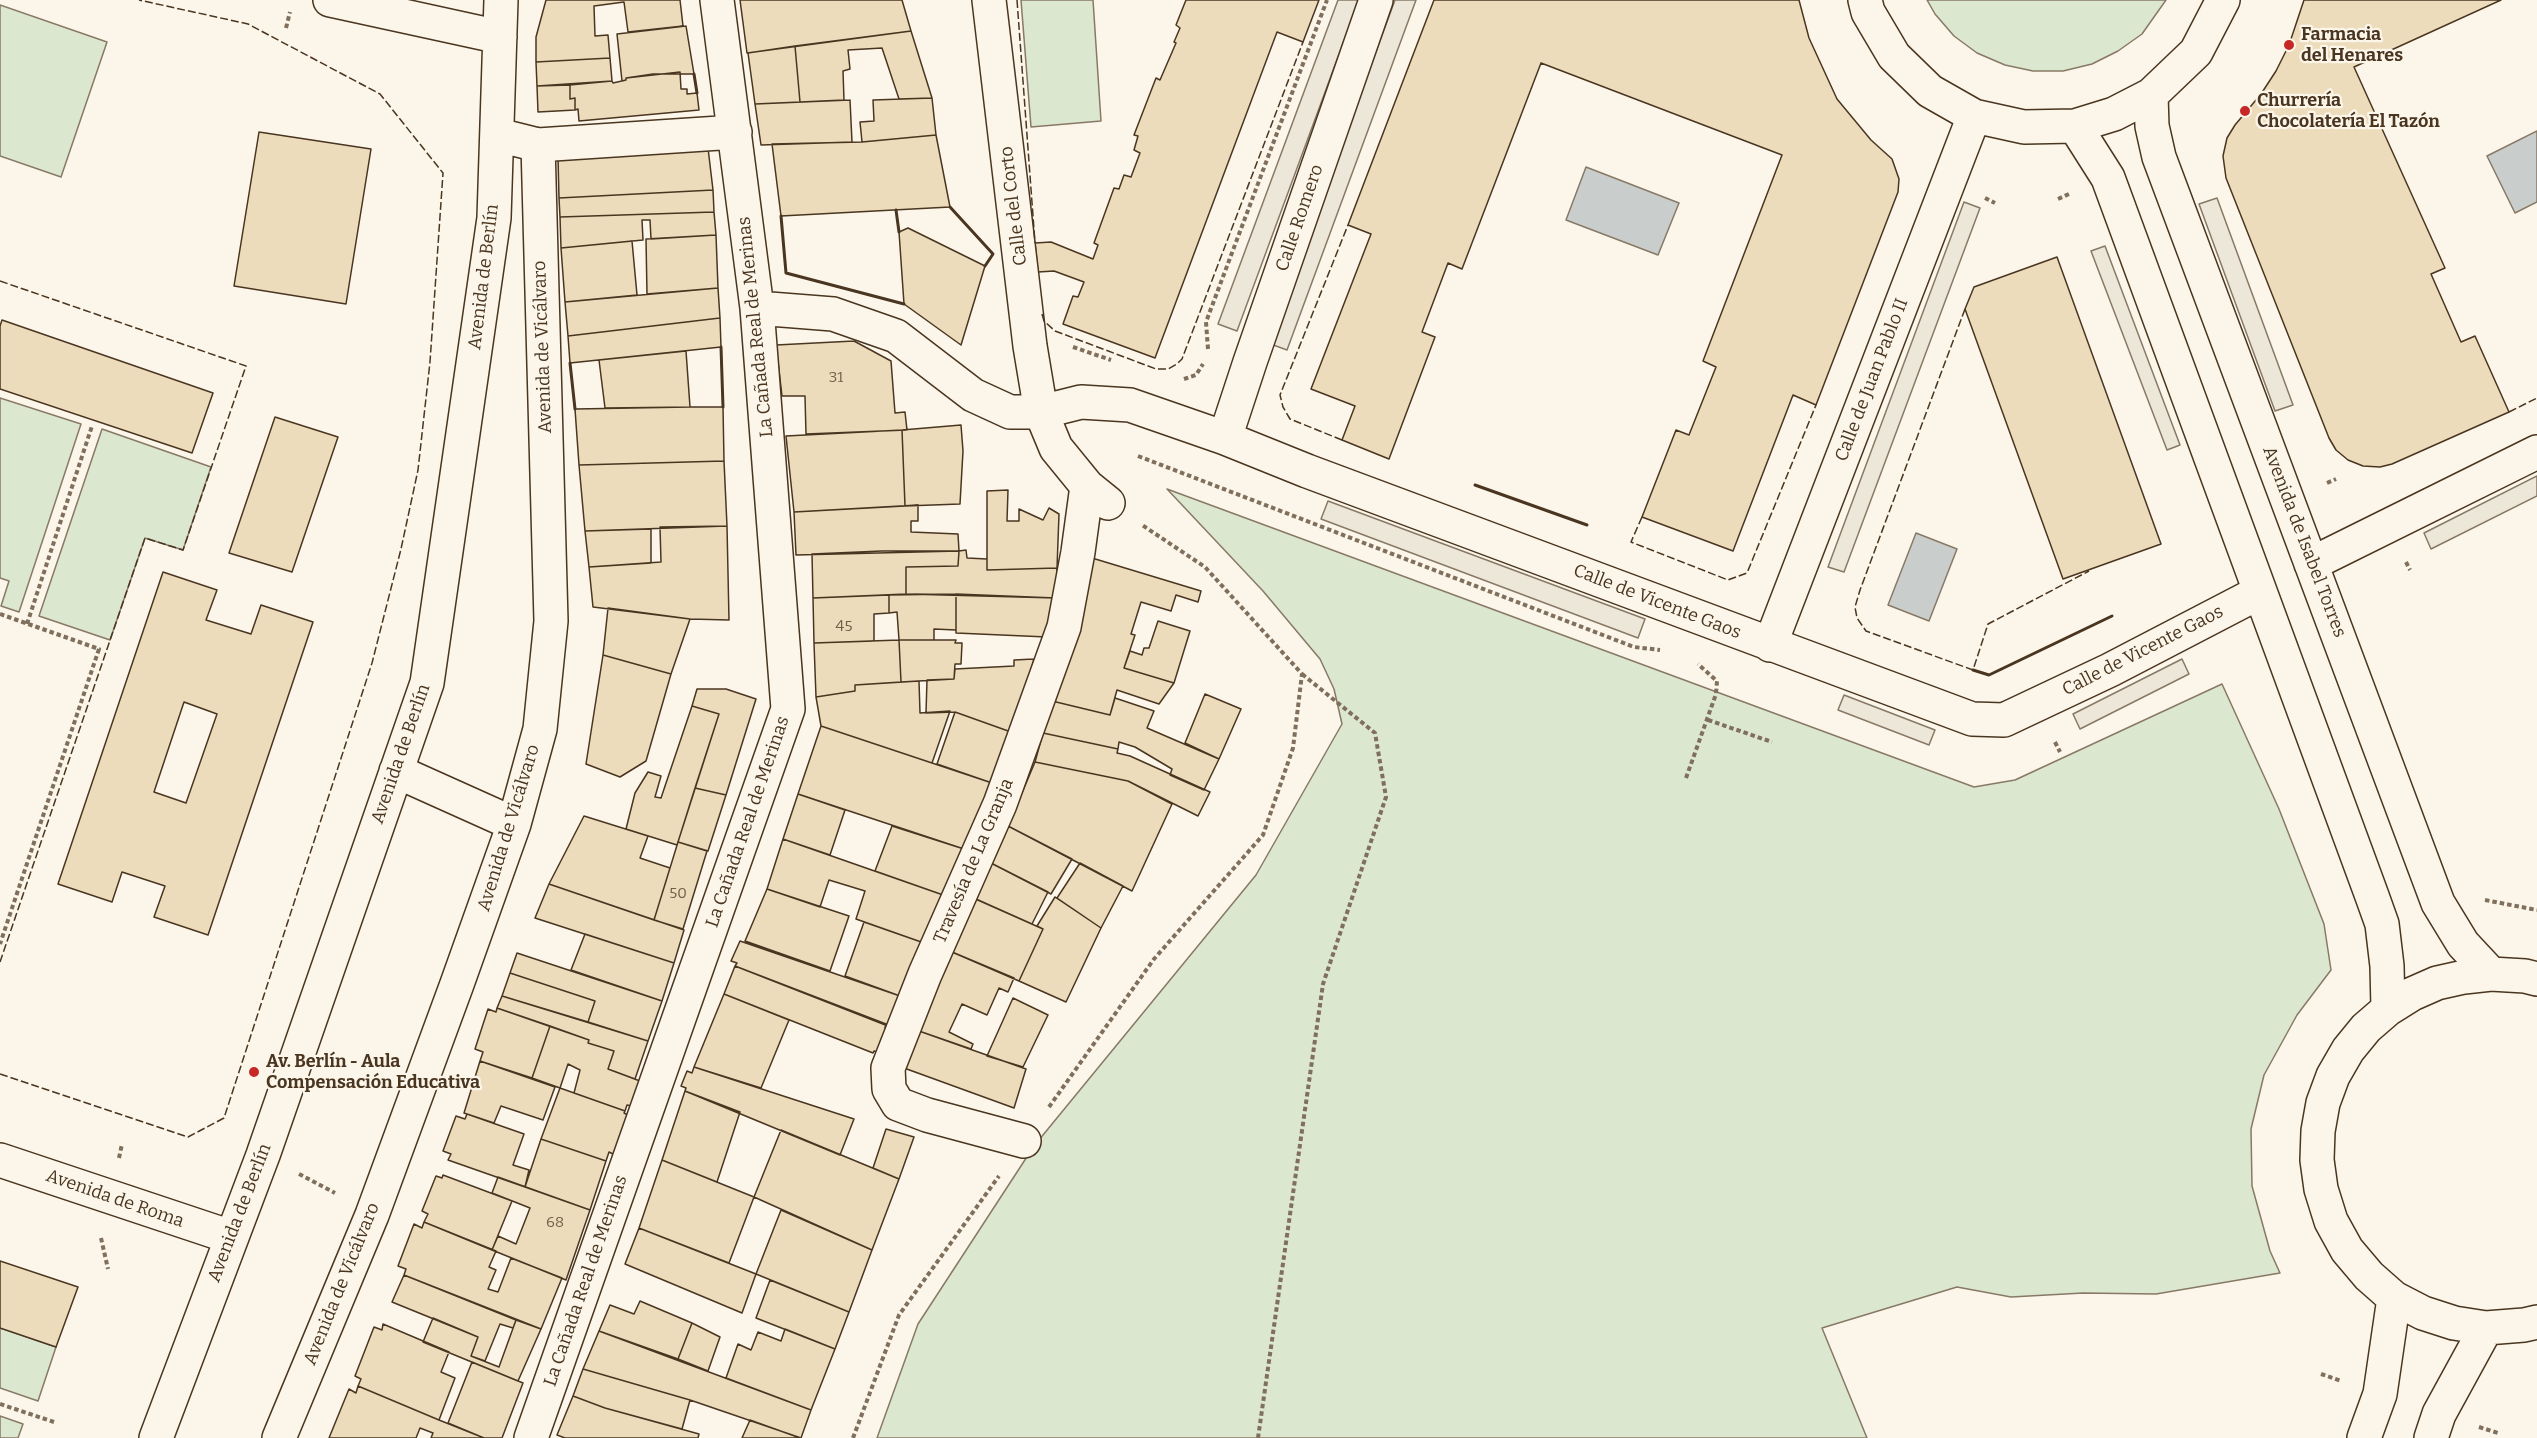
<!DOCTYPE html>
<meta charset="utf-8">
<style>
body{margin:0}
canvas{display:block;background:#fbf6e9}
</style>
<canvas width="2537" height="1438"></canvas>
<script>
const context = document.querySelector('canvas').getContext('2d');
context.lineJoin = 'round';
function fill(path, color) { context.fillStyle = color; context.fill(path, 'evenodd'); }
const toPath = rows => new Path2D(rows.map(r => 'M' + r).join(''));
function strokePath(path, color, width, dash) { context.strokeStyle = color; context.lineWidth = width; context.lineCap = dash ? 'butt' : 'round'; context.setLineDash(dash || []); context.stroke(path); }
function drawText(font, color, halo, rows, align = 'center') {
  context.font = font + ' Bitter,serif'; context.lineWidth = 4.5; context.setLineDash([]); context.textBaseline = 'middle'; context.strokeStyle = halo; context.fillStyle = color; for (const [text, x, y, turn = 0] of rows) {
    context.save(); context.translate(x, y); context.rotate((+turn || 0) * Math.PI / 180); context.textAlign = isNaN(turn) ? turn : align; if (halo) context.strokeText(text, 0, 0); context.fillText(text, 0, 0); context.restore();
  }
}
const green = toPath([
 [1021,0,1093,0,1101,121,1031,127,1021,0],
 [1927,0,2166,0,2142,34,2118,51,2092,64,2063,71,2033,71,2005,65,1977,53,1954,36,1935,14,1927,0],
 [0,5,107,42,61,177,0,156,0,5],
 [0,398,81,424,19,612,1,606,9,581,0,578,0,398],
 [102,429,211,467,183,550,145,538,110,640,39,616,102,429],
 [1167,489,1974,787,2015,780,2222,684,2279,809,2324,924,2331,970,2297,1015,2264,1075,2251,1129,2252,1186,2270,1251,2280,1273,2156,1294,2083,1293,2011,1297,1957,1287,1822,1328,1867,1438,877,1438,918,1324,1034,1146,1256,875,1342,724,1334,689,1320,659,1263,591,1167,489],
 [0,1328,56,1347,38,1401,0,1388,0,1328],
 [0,1416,23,1424,18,1438,0,1438,0,1416]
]);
const parking = toPath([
 [1338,0,1359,0,1237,331,1218,324,1338,0],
 [1395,0,1416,0,1287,350,1268,343,1395,0],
 [2217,198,2293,405,2275,411,2199,204,2217,198],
 [1964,202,1980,208,1844,572,1828,567,1964,202],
 [2105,246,2180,445,2167,450,2091,251,2105,246],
 [2537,476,2537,496,2431,549,2424,533,2537,476],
 [1328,501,1645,619,1638,638,1321,519,1328,501],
 [2182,659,2189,674,2080,729,2073,714,2182,659],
 [1844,695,1935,730,1929,745,1838,710,1844,695]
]);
const water = toPath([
 [2537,131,2537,202,2515,213,2487,156,2537,131],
 [1586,167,1679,203,1658,255,1566,220,1586,167],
 [1916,533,1957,549,1929,621,1888,605,1916,533]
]);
const building = toPath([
 [546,0,680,0,683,26,628,32,624,2,594,6,595,36,608,35,610,58,536,62,536,37,546,0],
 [740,0,902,0,911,31,747,53,740,0],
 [1186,0,1319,0,1303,42,1277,32,1155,358,1063,324,1073,296,1078,297,1084,282,1054,271,1038,272,1035,243,1051,242,1093,259,1098,245,1094,243,1114,188,1119,189,1124,175,1131,177,1140,153,1134,150,1138,136,1134,135,1156,78,1160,80,1176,43,1174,42,1180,28,1176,25,1186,0],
 [1434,0,1799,0,1809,38,1837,99,1871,140,1892,159,1899,179,1898,192,1816,405,1793,395,1733,551,1642,517,1676,430,1689,435,1716,367,1703,361,1782,155,1541,63,1462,269,1448,263,1422,332,1435,337,1389,459,1342,440,1355,406,1311,389,1371,234,1348,225,1434,0],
 [2304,0,2501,0,2354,67,2445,268,2431,274,2461,342,2475,336,2509,412,2392,464,2380,467,2363,466,2348,460,2336,450,2329,438,2226,178,2223,156,2227,138,2235,125,2261,94,2276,71,2289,45,2304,0],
 [686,26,694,74,653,74,626,78,626,80,622,81,617,34,686,26],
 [911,31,932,98,899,99,882,48,848,50,850,69,843,71,844,100,800,102,795,46,911,31],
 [795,46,800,102,755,104,748,53,795,46],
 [610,58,612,81,537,86,536,62,610,58],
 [680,72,681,89,687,89,687,94,697,93,699,110,579,121,578,109,575,110,575,98,570,99,570,85,612,81,613,83,626,80,626,78,680,72],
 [570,85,570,99,575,98,575,110,538,112,537,86,570,85],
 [932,98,936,135,862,142,860,122,874,121,873,100,932,98],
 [850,100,852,142,761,145,755,104,850,100],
 [259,132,371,149,346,304,234,286,259,132],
 [936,135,950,207,781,216,772,144,862,142,936,135],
 [708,148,713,190,559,198,558,158,708,148],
 [713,190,714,212,560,217,559,198,713,190],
 [714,212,716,235,651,239,650,220,642,220,643,240,561,248,560,217,714,212],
 [908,228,985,266,961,345,904,304,899,232,908,228],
 [716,235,718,288,647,294,646,239,716,235],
 [632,241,637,295,565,302,561,248,632,241],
 [2057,257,2161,544,2063,579,1965,309,1974,287,2057,257],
 [718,288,720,318,568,336,565,302,718,288],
 [720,318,721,347,570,363,568,336,720,318],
 [2,320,213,393,192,453,0,389,0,326,2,320],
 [854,341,891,361,895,413,905,412,907,430,806,434,805,396,782,396,776,345,854,341],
 [686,351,690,407,605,408,599,360,686,351],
 [690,407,723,407,724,461,579,465,575,409,690,407],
 [275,417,338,437,292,572,229,553,275,417],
 [961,425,963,451,960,504,905,506,902,430,961,425],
 [902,430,905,506,794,512,786,436,902,430],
 [724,461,727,526,585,531,579,465,724,461],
 [1008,490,1007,521,1019,521,1019,509,1043,520,1049,508,1059,514,1057,568,987,570,987,491,1008,490],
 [918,505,918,521,911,521,911,532,958,534,959,551,796,555,794,512,918,505],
 [727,526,729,620,690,619,593,607,589,567,661,562,660,527,727,526],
 [651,529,651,563,589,567,585,531,651,529],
 [966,550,967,558,987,559,987,570,1057,568,1056,598,906,594,906,567,958,566,959,551,966,550],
 [882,551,959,551,958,566,906,567,906,594,813,598,812,554,882,551],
 [1092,558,1201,591,1198,602,1176,595,1171,611,1141,602,1131,634,1135,635,1124,668,1174,683,1159,704,1117,690,1110,715,1052,701,1092,558],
 [163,572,217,590,206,620,251,634,261,605,313,622,208,935,154,917,165,886,122,872,112,902,58,884,163,572],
 [184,702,217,714,186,803,154,792,184,702],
 [956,594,1056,598,1047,637,956,633,956,594],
 [956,594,956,630,934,629,934,640,899,640,897,612,889,613,889,595,956,594],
 [889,595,889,613,874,614,874,641,814,643,813,598,889,595],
 [608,608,690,619,671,674,603,655,608,608],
 [1158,621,1190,631,1174,683,1124,668,1130,651,1142,655,1144,648,1149,648,1158,621],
 [899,640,901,682,855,685,855,691,816,697,814,643,899,640],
 [899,640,956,640,955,643,962,643,961,664,955,664,954,679,901,682,899,640],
 [603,655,671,674,646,761,620,777,586,764,603,655],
 [1034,659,1017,727,1011,732,955,712,926,713,927,680,954,679,955,669,1014,666,1014,660,1034,659],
 [919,681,920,713,950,711,932,763,821,726,816,697,855,691,855,685,919,681],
 [697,689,726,689,756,699,726,795,695,788,719,714,692,706,697,689],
 [1205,694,1241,709,1219,759,1185,743,1205,694],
 [1115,698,1154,711,1147,728,1219,759,1204,790,1170,775,1172,769,1135,747,1119,742,1118,749,1043,733,1052,701,1110,715,1115,698],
 [692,706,719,714,677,845,626,829,635,793,648,772,661,776,655,797,661,798,692,706],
 [955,712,1011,732,992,783,937,764,955,712],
 [821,726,992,783,967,850,798,794,821,726],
 [1043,733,1118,749,1117,753,1130,756,1210,792,1198,816,1128,781,1035,762,1043,733],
 [1035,762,1128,781,1172,804,1132,891,1008,826,1035,762],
 [695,788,726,795,708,851,678,842,695,788],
 [798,794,845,810,830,855,783,839,798,794],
 [584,816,648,836,640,858,670,868,654,920,549,884,584,816],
 [892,826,967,850,946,896,875,871,892,826],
 [1008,826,1072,859,1051,894,987,861,1008,826],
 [783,839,946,896,924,943,856,919,865,891,829,880,820,907,767,889,783,839],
 [678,842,707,851,683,929,654,920,678,842],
 [987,861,1048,892,1032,924,967,895,987,861],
 [1080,863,1123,886,1101,928,1057,898,1080,863],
 [549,884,684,930,674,963,535,918,549,884],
 [767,889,849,916,830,971,745,941,767,889],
 [971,897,1043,929,1019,981,945,949,971,897],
 [1055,897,1101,928,1066,1002,1019,981,1043,929,1037,926,1055,897],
 [864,922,924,943,900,996,845,976,864,922],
 [585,934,674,963,662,1001,571,970,585,934],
 [740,941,900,996,893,1028,735,966,737,963,731,961,740,941],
 [945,949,1014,978,1008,992,999,988,987,1015,962,1004,949,1032,973,1044,971,1049,919,1031,945,949],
 [517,953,662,1001,648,1041,588,1022,595,1001,510,973,517,953],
 [735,966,886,1024,885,1028,890,1030,880,1053,874,1051,873,1053,724,994,735,966],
 [510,973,595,1001,588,1022,502,996,510,973],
 [724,994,789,1020,761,1088,694,1067,724,994],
 [502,996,648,1041,635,1079,608,1069,614,1051,588,1043,589,1040,497,1008,502,996],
 [1013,998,1048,1015,1023,1067,987,1056,1013,998],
 [497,1008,550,1026,532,1078,480,1061,483,1052,475,1049,488,1009,496,1012,497,1008],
 [550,1026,589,1040,588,1043,614,1051,608,1069,640,1081,631,1106,627,1105,625,1111,574,1093,580,1070,568,1064,560,1088,532,1078,550,1026],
 [919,1031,1026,1069,1014,1108,904,1068,919,1031],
 [480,1061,555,1087,543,1120,501,1106,494,1123,464,1113,480,1061],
 [694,1067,854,1119,840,1155,685,1091,686,1088,681,1086,687,1071,692,1073,694,1067],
 [560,1088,625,1111,624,1113,628,1115,615,1155,609,1152,606,1161,541,1139,560,1088],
 [685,1091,740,1112,717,1182,662,1160,685,1091],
 [467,1114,524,1134,513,1165,529,1170,525,1187,448,1160,451,1154,443,1151,456,1116,465,1119,467,1114],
 [886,1129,914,1137,899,1179,873,1168,886,1129],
 [781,1130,899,1179,872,1250,754,1197,781,1130],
 [541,1139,606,1161,590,1210,525,1187,541,1139],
 [662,1160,754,1197,729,1263,639,1228,662,1160],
 [443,1175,512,1201,492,1250,424,1222,428,1214,422,1211,436,1176,442,1178,443,1175],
 [498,1177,590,1210,566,1280,492,1250,498,1236,516,1244,530,1208,492,1193,498,1177],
 [781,1210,872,1250,849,1312,756,1274,781,1210],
 [424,1222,496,1251,489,1267,496,1270,488,1289,498,1292,511,1258,562,1278,541,1329,404,1275,406,1269,398,1266,414,1224,422,1228,424,1222],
 [639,1228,756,1274,742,1313,625,1264,639,1228],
 [0,1261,78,1287,56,1347,0,1328,0,1261],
 [404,1275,516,1320,513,1328,500,1324,485,1361,471,1356,478,1337,392,1302,404,1275],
 [770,1280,849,1312,835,1349,756,1318,770,1280],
 [640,1301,692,1323,678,1359,599,1331,610,1305,634,1314,640,1301],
 [433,1318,478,1337,471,1356,499,1367,516,1320,541,1329,518,1381,423,1342,433,1318],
 [692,1323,720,1337,708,1371,678,1359,692,1323],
 [383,1324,449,1352,441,1372,455,1378,439,1420,358,1386,361,1379,355,1376,374,1327,382,1330,383,1324],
 [785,1329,835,1349,811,1410,726,1378,738,1344,751,1350,758,1332,781,1341,785,1329],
 [599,1331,811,1410,801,1438,690,1400,583,1369,599,1331],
 [472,1362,523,1383,502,1438,484,1438,448,1423,472,1362],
 [583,1369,690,1400,682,1429,605,1408,573,1396,583,1369],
 [358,1386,439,1420,484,1438,431,1438,433,1433,420,1428,416,1438,329,1438,349,1389,356,1393,358,1386],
 [573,1396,605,1408,699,1434,698,1438,565,1438,557,1435,573,1396],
 [750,1420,800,1438,742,1438,750,1420]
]);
const path = toPath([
 [286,28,290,12],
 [1985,198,1995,203],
 [2058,199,2069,194],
 [1073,347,1111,360],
 [1208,349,1206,322,1327,0],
 [1184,379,1196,375,1203,364],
 [1138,456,1634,647,1660,650],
 [2327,483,2336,479],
 [2406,562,2410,570],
 [0,614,99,649,0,944],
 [27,624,92,426],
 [1708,720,1772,742],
 [2055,742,2060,752],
 [1686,778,1716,694,1717,681,1698,664],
 [2485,900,2537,910],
 [1049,1107,1154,959,1263,835,1293,748,1302,674,1205,567,1142,525],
 [119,1158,122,1144],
 [299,1174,335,1193],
 [101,1238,108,1269],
 [2321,1374,2341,1381],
 [0,1404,54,1422],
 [2479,1427,2498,1433],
 [853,1438,899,1315,999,1176],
 [1258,1438,1323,984,1386,797,1375,733,1302,674]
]);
const minor = toPath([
 [330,0,500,37],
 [989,0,1030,346,1041,412,1081,402,1130,405,1225,438,1307,471,1972,719,2004,720,2110,670,2260,592],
 [1865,0,1868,12,1894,56,1930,91,1974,116,2024,127,2075,126,2114,114,2151,95,2196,52,2223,0],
 [2151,95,2152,126,2159,157,2438,903,2463,944,2491,974],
 [2075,126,2108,178,2372,896,2382,924,2387,966,2388,1009],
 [538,145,735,132],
 [757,308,833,314,896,336,973,395,1010,412,1041,412,1056,448,1087,486,1108,503],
 [1225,438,1250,362,1376,0],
 [2311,564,2537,452],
 [1770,645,1974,116],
 [396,771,514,824],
 [2537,979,2525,976,2491,974,2464,977,2437,983,2412,994,2388,1009,2366,1028,2348,1050,2333,1076,2323,1103,2318,1131,2317,1160,2321,1189,2331,1221,2347,1250,2369,1276,2394,1298,2423,1313,2454,1323,2486,1328,2524,1325,2537,1322],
 [1024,1141,927,1115,898,1104,889,1089,888,1068,925,974,1000,804,1064,627,1078,552,1087,486],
 [0,1160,231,1237],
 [156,1438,263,1155,427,683,494,218,501,0],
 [279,1438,372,1215,457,984,514,824,540,729,551,621,538,145,498,135],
 [531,1438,788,709,757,308,717,0],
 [2364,1438,2380,1394,2394,1298],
 [2431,1438,2439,1414,2486,1328]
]);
const fence = toPath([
 [1017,0,1035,243],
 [0,281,246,366,183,550,145,538,0,962],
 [1965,309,1860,590,1855,607,1857,618,1866,631,1973,670,1988,624,2089,571],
 [1042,314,1044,321,1055,331,1156,369,1168,369,1177,364,1182,359,1303,42],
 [2509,412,2537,398],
 [1342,440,1290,419,1283,407,1280,395,1348,225],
 [1642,517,1631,542,1728,580,1747,573,1816,405],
 [0,1074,188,1137,224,1118,372,663,401,549,418,470,430,362,443,173,380,94,248,24,139,0]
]);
const wall = toPath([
 [694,74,697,93],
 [950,207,993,254,985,266],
 [896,210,899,232],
 [781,216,786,273,904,304],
 [721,347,723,407],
 [570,363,575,409],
 [1475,485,1587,525],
 [1973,670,1989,675,2112,616]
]);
const markers = [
 [2289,45,6,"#c62828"],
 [2245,111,6,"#c62828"],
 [254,1072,6,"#c62828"]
];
const numberNames = [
 ["31",836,378],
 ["45",844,627],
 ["50",678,894],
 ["68",555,1223]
];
const poiNames = [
 ["Farmacia",2301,35],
 ["del Henares",2301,56],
 ["Churrería",2257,101],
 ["Chocolatería El Tazón",2257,122],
 ["Av. Berlín - Aula",266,1062],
 ["Compensación Educativa",266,1083]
];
const streetNames = [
 ["Calle del Corto",1014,206,-97],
 ["Calle Romero",1300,218,-71],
 ["Avenida de Berlín",484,277,-83],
 ["La Cañada Real de Merinas",756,327,-96],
 ["Avenida de Vicálvaro",543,347,-92],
 ["Calle de Juan Pablo II",1872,380,-69],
 ["Avenida de Isabel Torres",2304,542,69],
 ["Calle de Vicente Gaos",1657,602,21],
 ["Calle de Vicente Gaos",2143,651,-27],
 ["Avenida de Berlín",401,754,-71],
 ["La Cañada Real de Merinas",748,822,-71],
 ["Avenida de Vicálvaro",509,828,-73],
 ["Travesía de La Granja",974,861,-67],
 ["Avenida de Roma",115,1199,19],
 ["Avenida de Berlín",240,1213,-69],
 ["La Cañada Real de Merinas",586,1281,-71],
 ["Avenida de Vicálvaro",342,1284,-68]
];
fill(green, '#dce7d0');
strokePath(green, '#887966', 1.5);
fill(parking, '#ede7d9');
strokePath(parking, '#887966', 1.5);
fill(water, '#c9cecd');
strokePath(water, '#887966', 1.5);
fill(building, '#ecdcbc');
strokePath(building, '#4a3520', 1.5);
strokePath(minor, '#4a3520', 36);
strokePath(path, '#7f6f5c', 4, [4.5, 3]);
strokePath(minor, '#fbf6e9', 33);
strokePath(fence, '#4a3520', 1.5, [8, 3]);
strokePath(wall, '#4a3520', 3);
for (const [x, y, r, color] of markers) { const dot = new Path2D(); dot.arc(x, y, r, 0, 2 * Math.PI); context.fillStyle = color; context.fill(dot); strokePath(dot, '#fbf6e9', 2); }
drawText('15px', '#725f47', null, numberNames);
drawText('bold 18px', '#4a3520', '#fbf6e9', poiNames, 'left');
drawText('18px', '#4a3520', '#fbf6e9', streetNames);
</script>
